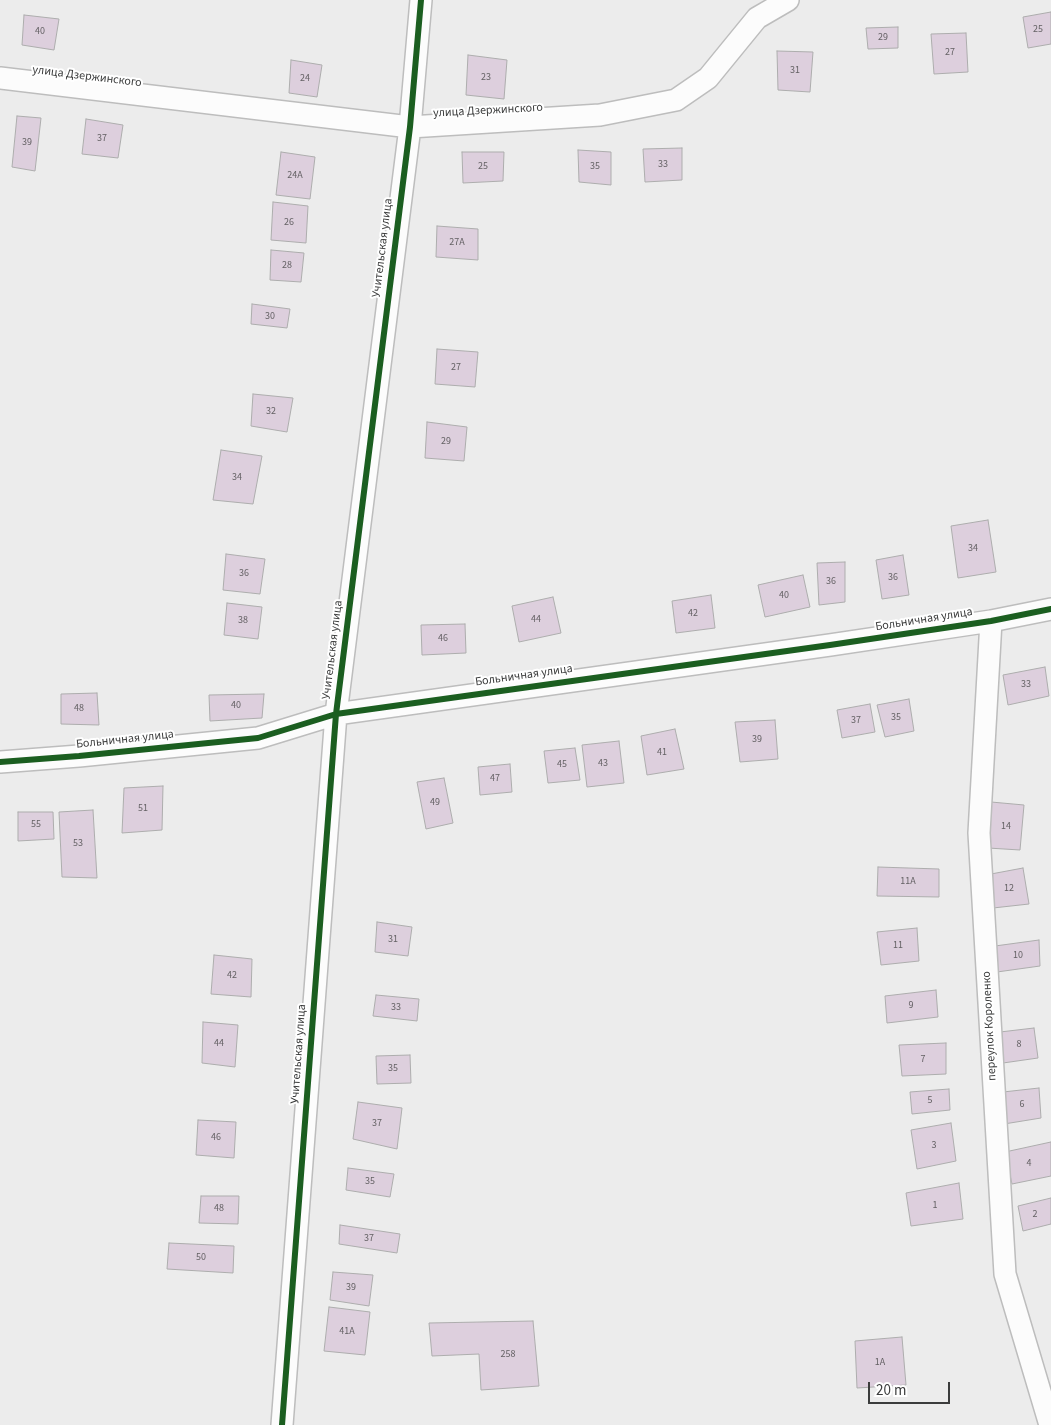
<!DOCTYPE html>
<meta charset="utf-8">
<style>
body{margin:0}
#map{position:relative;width:1051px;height:1425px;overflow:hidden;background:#ececec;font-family:"Source Sans 3",sans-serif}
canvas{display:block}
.scale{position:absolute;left:868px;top:1382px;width:82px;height:22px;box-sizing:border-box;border:2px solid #3b3c3c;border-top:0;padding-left:6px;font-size:15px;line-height:18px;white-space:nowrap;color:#3b3c3c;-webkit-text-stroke:4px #fff;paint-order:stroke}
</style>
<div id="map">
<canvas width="1051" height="1425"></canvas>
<div class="scale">20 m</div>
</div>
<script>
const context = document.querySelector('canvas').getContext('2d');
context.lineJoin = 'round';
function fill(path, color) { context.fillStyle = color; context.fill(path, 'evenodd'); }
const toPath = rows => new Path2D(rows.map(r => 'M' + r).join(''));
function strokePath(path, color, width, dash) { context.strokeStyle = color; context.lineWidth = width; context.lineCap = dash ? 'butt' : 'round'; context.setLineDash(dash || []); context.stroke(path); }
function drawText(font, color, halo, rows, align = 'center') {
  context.font = font + ' "Source Sans 3",sans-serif'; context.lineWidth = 4; context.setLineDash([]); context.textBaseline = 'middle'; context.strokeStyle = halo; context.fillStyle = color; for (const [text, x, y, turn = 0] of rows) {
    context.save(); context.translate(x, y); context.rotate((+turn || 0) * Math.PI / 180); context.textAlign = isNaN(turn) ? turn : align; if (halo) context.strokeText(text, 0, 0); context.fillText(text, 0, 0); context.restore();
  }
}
const building = toPath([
 [1051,12,1051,44,1028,48,1023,17,1051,12],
 [24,15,59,19,54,50,22,45,24,15],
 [898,27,898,48,868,49,866,28,898,27],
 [966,33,968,72,934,74,931,34,966,33],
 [777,51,813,52,810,92,778,90,777,51],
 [468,55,507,60,504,99,466,95,468,55],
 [291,60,322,65,317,97,289,93,291,60],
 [17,116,41,118,35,171,12,167,17,116],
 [86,119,123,125,118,158,82,154,86,119],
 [682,148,682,180,645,182,643,149,682,148],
 [578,150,611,152,611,185,579,182,578,150],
 [281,152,315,157,310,199,276,195,281,152],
 [462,152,504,152,503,181,463,183,462,152],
 [273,202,308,206,306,243,271,240,273,202],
 [437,226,478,229,478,260,436,257,437,226],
 [271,250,304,253,301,282,270,280,271,250],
 [252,304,290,309,287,328,251,324,252,304],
 [437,349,478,352,475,387,435,384,437,349],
 [253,394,293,398,287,432,251,426,253,394],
 [427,422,467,427,464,461,425,458,427,422],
 [221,450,262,456,253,504,213,500,221,450],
 [988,520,996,572,958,578,951,526,988,520],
 [226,554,265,559,260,594,223,590,226,554],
 [903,555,909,595,882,599,876,560,903,555],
 [845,562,845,602,819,605,817,563,845,562],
 [803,575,810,607,765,617,758,585,803,575],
 [711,595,715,628,676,633,672,601,711,595],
 [553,597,561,633,519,642,512,606,553,597],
 [227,603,262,607,258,639,224,635,227,603],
 [465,624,466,653,422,655,421,625,465,624],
 [1045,667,1049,696,1008,705,1003,675,1045,667],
 [97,693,99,725,61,724,61,694,97,693],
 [264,694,262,718,210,721,209,695,264,694],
 [909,699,914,731,885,737,877,705,909,699],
 [870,704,875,732,842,738,837,710,870,704],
 [775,720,778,759,740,762,735,722,775,720],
 [675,729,684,769,647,775,641,736,675,729],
 [619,741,624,783,587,787,582,745,619,741],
 [575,748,580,780,548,783,544,751,575,748],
 [510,764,512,792,480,795,478,767,510,764],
 [444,778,453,823,426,829,417,782,444,778],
 [163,786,162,830,122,833,124,788,163,786],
 [991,802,1024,805,1020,850,988,848,991,802],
 [93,810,97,878,62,877,59,812,93,810],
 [18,812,53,812,54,839,18,841,18,812],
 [878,867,939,869,939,897,877,896,878,867],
 [1023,868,1029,904,993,908,991,874,1023,868],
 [377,922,412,927,408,956,375,952,377,922],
 [917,928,919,961,881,965,877,932,917,928],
 [1039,940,1040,966,997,972,995,946,1039,940],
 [214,955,252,959,251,997,211,994,214,955],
 [936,990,938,1017,887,1023,885,996,936,990],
 [376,995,419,999,417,1021,373,1016,376,995],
 [203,1022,238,1025,235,1067,202,1063,203,1022],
 [1034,1028,1038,1058,1003,1063,1000,1032,1034,1028],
 [946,1043,946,1074,902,1076,899,1045,946,1043],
 [410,1055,411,1083,377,1084,376,1056,410,1055],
 [1039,1088,1041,1118,1004,1124,1003,1092,1039,1088],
 [949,1089,950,1110,912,1114,910,1092,949,1089],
 [358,1102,402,1108,397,1149,353,1139,358,1102],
 [198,1120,236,1122,234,1158,196,1155,198,1120],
 [951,1123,956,1161,917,1169,911,1130,951,1123],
 [1051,1142,1051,1176,1012,1184,1005,1152,1051,1142],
 [348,1168,394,1174,390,1197,346,1190,348,1168],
 [959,1183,963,1219,911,1226,906,1193,959,1183],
 [201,1196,239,1196,238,1224,199,1223,201,1196],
 [1051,1198,1051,1224,1023,1231,1018,1206,1051,1198],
 [340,1225,400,1234,397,1253,339,1244,340,1225],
 [169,1243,234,1246,233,1273,167,1269,169,1243],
 [333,1272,373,1275,369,1306,330,1300,333,1272],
 [329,1307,370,1312,365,1355,324,1351,329,1307],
 [533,1321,539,1386,481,1390,479,1354,432,1356,429,1323,533,1321],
 [902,1337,906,1385,857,1388,855,1341,902,1337]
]);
const street = toPath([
 [0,78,410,127,600,115,676,100,708,78,757,18,788,0],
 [991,621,979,833,1005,1274,1050,1425],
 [0,762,79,756,258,738,336,714,830,645,991,621,1051,609],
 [282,1425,336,714,410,127,421,0]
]);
const cycleway = toPath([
 [0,762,79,756,258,738,336,714,830,645,991,621,1051,609],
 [282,1425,336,714,410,127,421,0]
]);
const numberNames = [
 ["25",1038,30],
 ["40",40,32],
 ["29",883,38],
 ["27",950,53],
 ["31",795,71],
 ["23",486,78],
 ["24",305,79],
 ["37",102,139],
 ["39",27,143],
 ["33",663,165],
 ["25",483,167],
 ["35",595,167],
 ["24А",295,176],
 ["26",289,223],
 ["27А",457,243],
 ["28",287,266],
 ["30",270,317],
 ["27",456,368],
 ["32",271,412],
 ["29",446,442],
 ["34",237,478],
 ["34",973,549],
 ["36",244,574],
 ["36",893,578],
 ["36",831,582],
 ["40",784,596],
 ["42",693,614],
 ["44",536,620],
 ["38",243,621],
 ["46",443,639],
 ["33",1026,685],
 ["40",236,706],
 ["48",79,709],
 ["35",896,718],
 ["37",856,721],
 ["39",757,740],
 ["41",662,753],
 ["43",603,764],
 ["45",562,765],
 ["47",495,779],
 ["49",435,803],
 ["51",143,809],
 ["55",36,825],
 ["14",1006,827],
 ["53",78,844],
 ["11А",908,882],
 ["12",1009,889],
 ["31",393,940],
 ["11",898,946],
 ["10",1018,956],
 ["42",232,976],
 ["9",911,1006],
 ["33",396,1008],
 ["44",219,1044],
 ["8",1019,1045],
 ["7",923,1060],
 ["35",393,1069],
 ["5",930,1101],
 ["6",1022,1105],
 ["37",377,1124],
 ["46",216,1138],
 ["3",934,1146],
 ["4",1029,1164],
 ["35",370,1182],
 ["1",935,1206],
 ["48",219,1209],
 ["2",1035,1215],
 ["37",369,1239],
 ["50",201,1258],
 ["39",351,1288],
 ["41А",347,1332],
 ["258",508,1355],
 ["1А",880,1363]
];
const streetNames = [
 ["улица Дзержинского",87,77,7],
 ["улица Дзержинского",488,111,-3],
 ["Учительская улица",383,248,-83],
 ["Больничная улица",924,620,-9],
 ["Учительская улица",333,650,-83],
 ["Больничная улица",524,676,-8],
 ["Больничная улица",125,740,-6],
 ["переулок Короленко",990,1026,-93],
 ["Учительская улица",299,1054,-86]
];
fill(building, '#ddcfdd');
strokePath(building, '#adadad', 1);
strokePath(street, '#bdbdbd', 24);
strokePath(street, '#fcfcfc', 21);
strokePath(cycleway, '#1b5e20', 6);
drawText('10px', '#646164', null, numberNames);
drawText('12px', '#3b3c3c', '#fff', streetNames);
</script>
